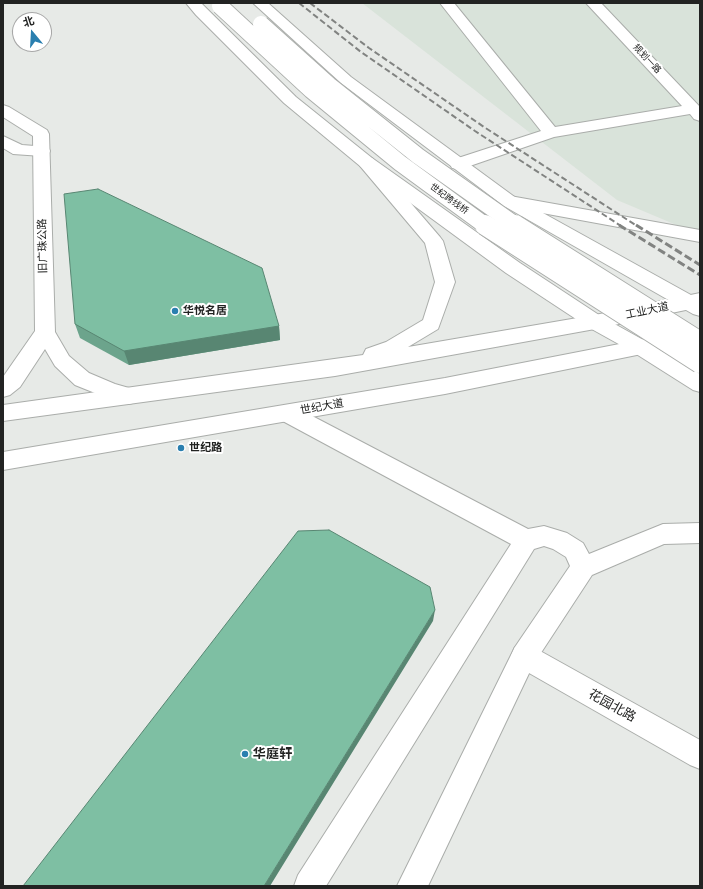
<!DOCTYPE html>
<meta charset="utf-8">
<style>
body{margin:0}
#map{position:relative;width:703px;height:889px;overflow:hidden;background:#e7eae7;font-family:Merriweather,"Noto Sans SC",serif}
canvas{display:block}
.frame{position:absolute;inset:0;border:4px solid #222322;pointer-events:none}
.north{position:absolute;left:12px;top:12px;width:40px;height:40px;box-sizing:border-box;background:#fff;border:1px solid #a7a7a7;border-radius:50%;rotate:342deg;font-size:11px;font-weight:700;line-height:16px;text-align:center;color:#222322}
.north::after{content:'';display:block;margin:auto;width:14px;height:18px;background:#2a7faf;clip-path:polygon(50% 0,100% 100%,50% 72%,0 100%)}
</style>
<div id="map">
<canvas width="703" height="889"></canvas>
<div class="frame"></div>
<div class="north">北</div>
</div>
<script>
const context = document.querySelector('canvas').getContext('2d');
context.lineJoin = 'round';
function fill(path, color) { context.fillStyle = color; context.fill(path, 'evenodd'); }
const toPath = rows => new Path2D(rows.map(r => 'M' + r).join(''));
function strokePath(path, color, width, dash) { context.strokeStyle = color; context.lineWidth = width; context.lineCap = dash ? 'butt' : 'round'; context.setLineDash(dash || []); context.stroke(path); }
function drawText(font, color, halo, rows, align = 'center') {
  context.font = font + ' Merriweather,"Noto Sans SC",serif'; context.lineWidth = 4; context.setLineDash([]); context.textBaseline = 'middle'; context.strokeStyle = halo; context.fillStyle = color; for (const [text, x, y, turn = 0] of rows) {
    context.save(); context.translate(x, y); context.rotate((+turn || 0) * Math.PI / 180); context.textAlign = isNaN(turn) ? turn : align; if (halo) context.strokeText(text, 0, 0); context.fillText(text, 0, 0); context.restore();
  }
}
const built = toPath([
 [362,3,700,3,700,235,617,200]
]);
const minor = toPath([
 [440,3,454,3,555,127,682,106,586,3,601,3,700,107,700,121,694,119,690,114,554,137,464,168,458,169,452,168,450,164,452,160,541,131,440,3],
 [3,136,22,145,48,147,50,151,48,155,42,156,13,154,3,148,3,136],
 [524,644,533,647,700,740,700,769,690,765,515,665,511,656,515,647,524,644]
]);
const tertiary = toPath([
 [186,3,201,3,296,97,372,158,520,263,602,317,647,342,700,374,700,392,693,390,633,352,588,327,506,273,360,166,284,103,196,15,186,3],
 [253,3,268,3,351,77,516,198,700,300,700,316,693,314,504,206,341,83,253,3],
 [3,105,9,107,47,130,49,134,55,332,69,356,89,373,115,384,136,390,140,396,136,402,129,404,110,399,75,385,55,366,45,349,20,387,10,395,3,397,3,377,35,331,33,136,3,117,3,105],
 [287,405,295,407,528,529,544,526,567,533,583,543,589,554,663,524,700,523,700,543,664,544,592,575,533,665,428,886,397,886,515,647,570,566,566,557,553,549,544,546,534,549,326,886,294,886,298,875,511,544,279,419,276,413,279,407,287,405]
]);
const primary = toPath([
 [366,157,372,158,440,237,443,241,455,282,438,329,408,347,595,315,700,293,700,307,595,329,335,376,3,421,3,405,363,355,366,349,386,342,423,320,435,282,425,243,360,166,358,162,360,158,366,157],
 [510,196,700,230,700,242,504,206,501,202,504,198,510,196],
 [681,332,688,334,691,339,688,344,681,346,445,394,3,470,3,452,445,378,681,332]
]);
const railFar1 = toPath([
 [299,3,361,52,475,131,621,226],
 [310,3,369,48,484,127,637,226]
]);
const rail = toPath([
 [619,225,700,275],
 [636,225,700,265]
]);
const trunkBridgeFar1 = toPath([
 [220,6,311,90,400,163,486,226],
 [261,24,329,85,418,156,517,226]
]);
const trunkBridge = toPath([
 [485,225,700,363],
 [515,225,700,342]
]);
const wall = toPath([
 [75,324,279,326,280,340,129,365,80,338]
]);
const shadedWall = toPath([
 [279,326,280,340,129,365,124,351],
 [435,610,433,621,270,886,264,886]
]);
const building = toPath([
 [98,189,262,268,279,326,124,351,75,324,64,194,98,189],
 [329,530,430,587,435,610,264,886,23,886,298,531,329,530]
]);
const markers = [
 [175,311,4,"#2a7faf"],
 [181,448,4,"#2a7faf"],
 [245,754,4,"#2a7faf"]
];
const farStreetnames = [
 ["规划一路",647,59,47],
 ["世纪跨线桥",449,199,36]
];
const streetNames = [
 ["旧广珠公路",43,246,-91],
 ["工业大道",647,311,-12],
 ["世纪大道",322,407,-10]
];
const poiNames = [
 ["华悦名居",183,311],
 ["世纪路",189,448]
];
const nearStreetnames = [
 ["花园北路",612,706,29]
];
const nearPoinames = [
 ["华庭轩",253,754]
];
fill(built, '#d9e3da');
strokePath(minor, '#aaadaa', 2);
strokePath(tertiary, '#aaadaa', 2);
strokePath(primary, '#aaadaa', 2);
fill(minor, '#fff');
fill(tertiary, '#fff');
fill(primary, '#fff');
strokePath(railFar1, '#818381', 2, [6, 3]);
strokePath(rail, '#818381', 3, [8, 3.5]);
strokePath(trunkBridgeFar1, '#aaadaa', 18, []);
strokePath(trunkBridge, '#aaadaa', 22, []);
strokePath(trunkBridgeFar1, '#fff', 16);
strokePath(trunkBridge, '#fff', 20);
fill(wall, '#6ca48c');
fill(shadedWall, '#588672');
fill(building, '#7ebfa3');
strokePath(building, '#588672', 1);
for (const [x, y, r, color] of markers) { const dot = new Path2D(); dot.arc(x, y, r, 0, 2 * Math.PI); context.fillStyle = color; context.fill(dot); strokePath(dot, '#fff', 1.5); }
drawText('9px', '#222322', '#fff', farStreetnames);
drawText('11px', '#222322', '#fff', streetNames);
drawText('bold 11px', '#222322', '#fff', poiNames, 'left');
drawText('13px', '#222322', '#fff', nearStreetnames);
drawText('bold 13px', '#222322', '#fff', nearPoinames, 'left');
</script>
